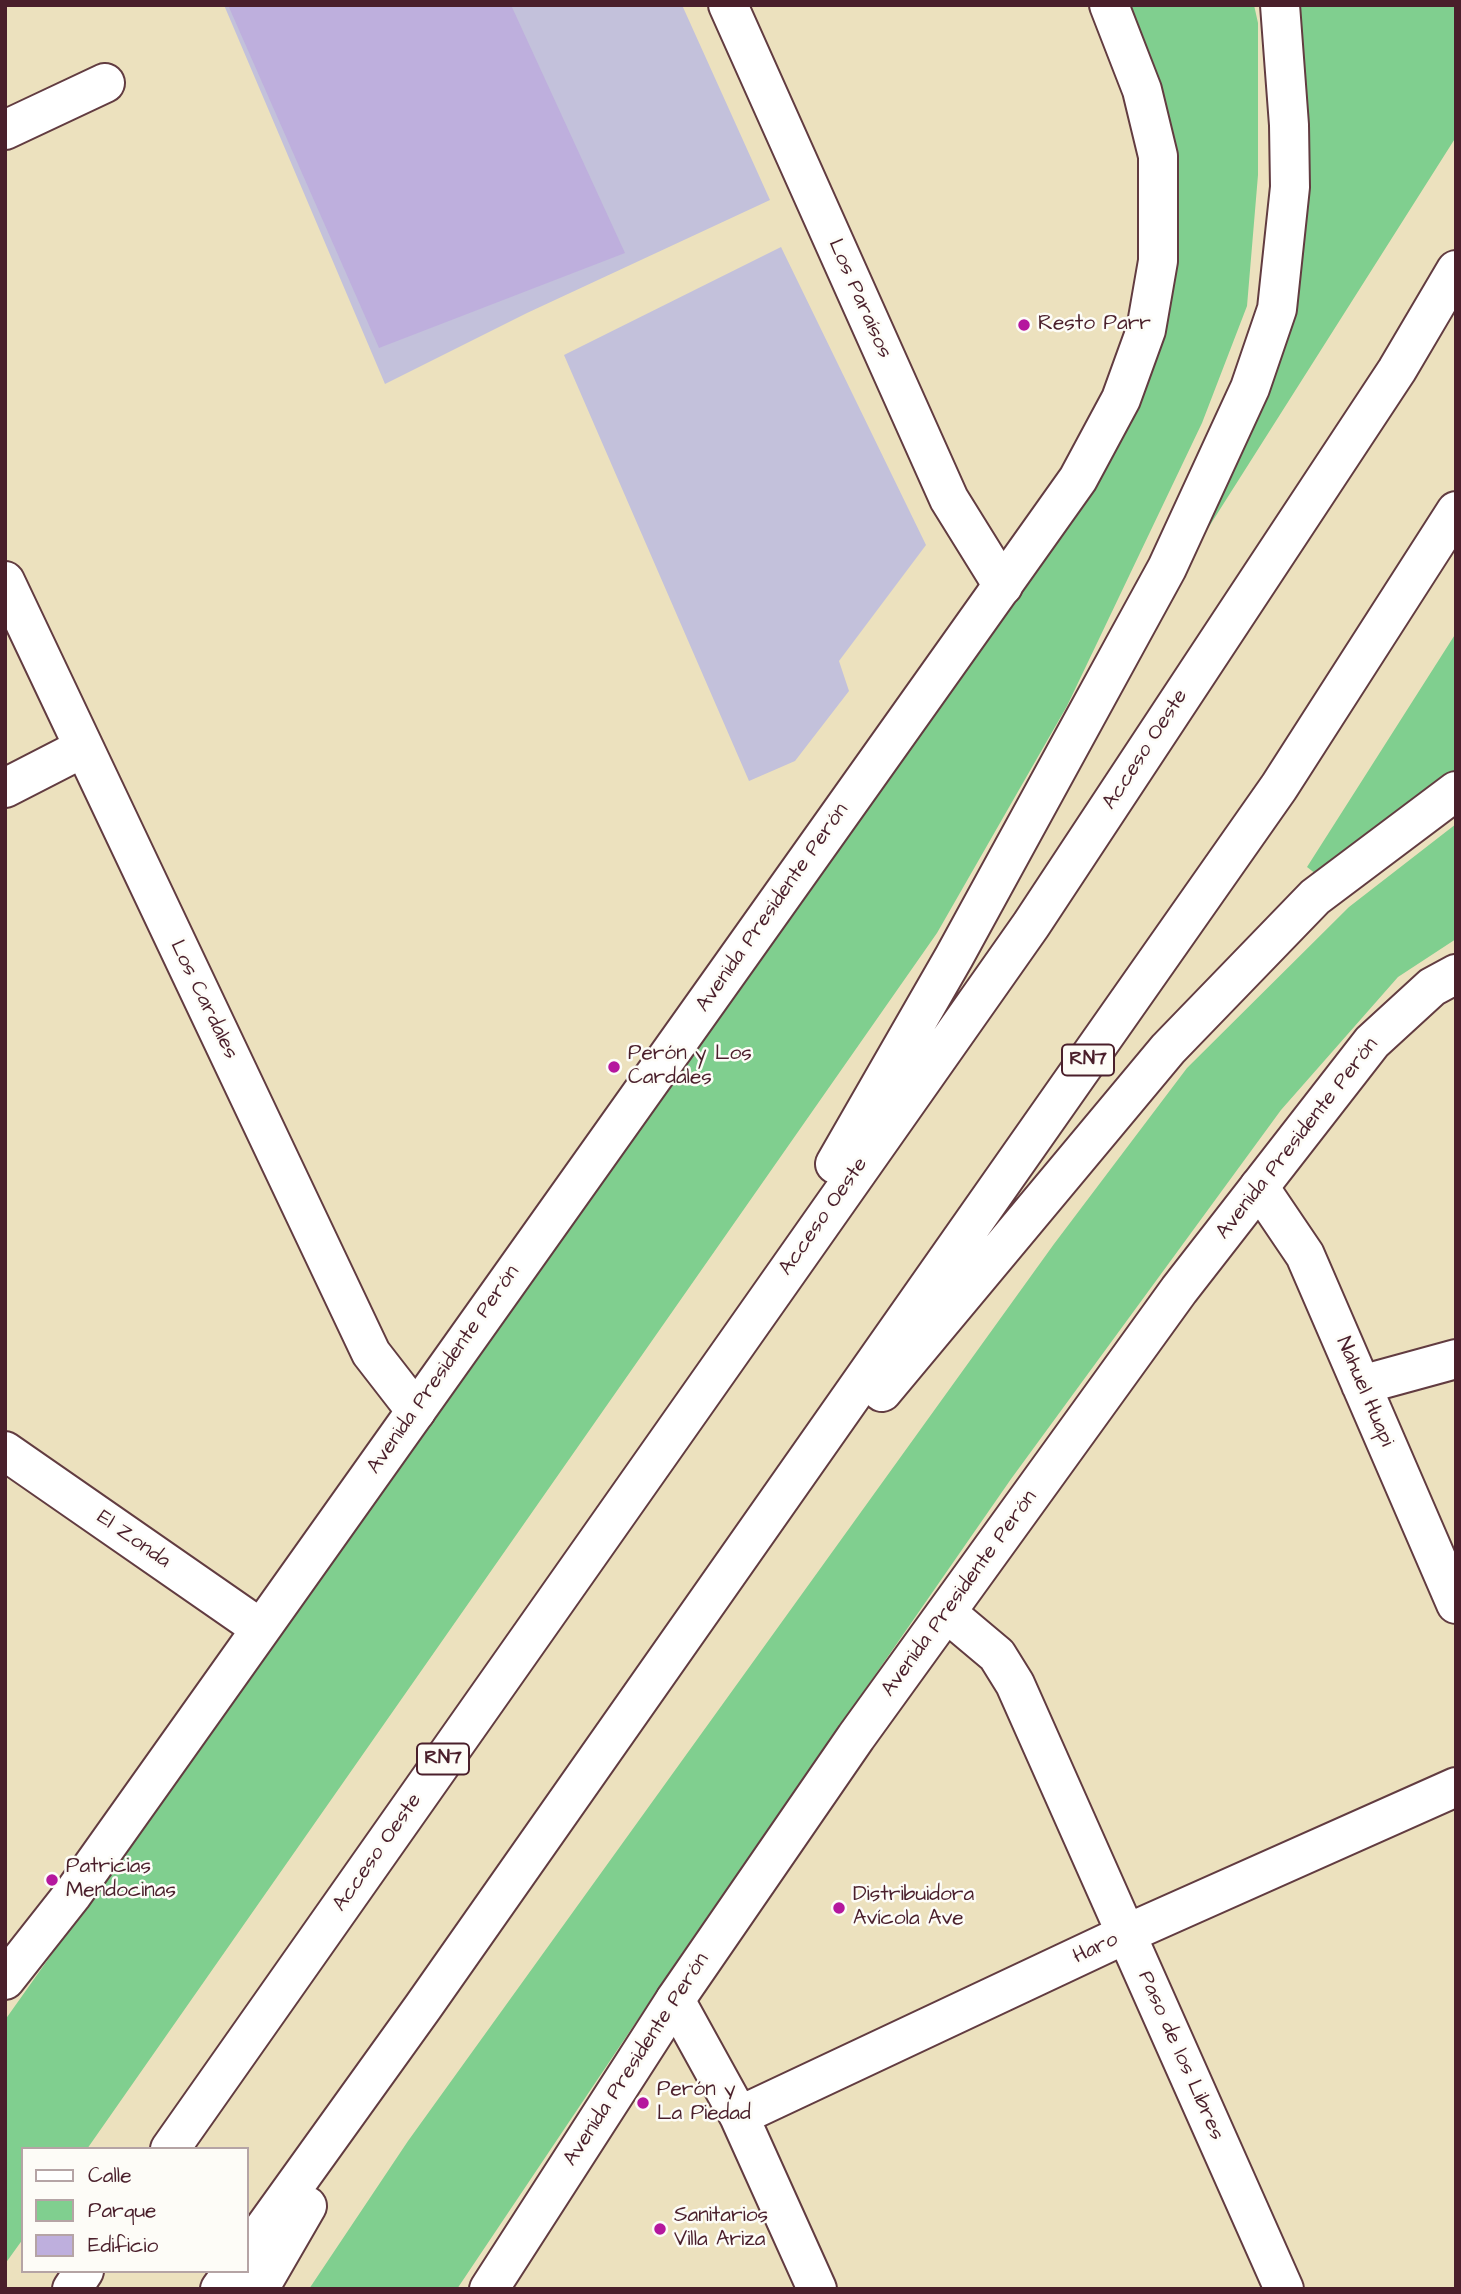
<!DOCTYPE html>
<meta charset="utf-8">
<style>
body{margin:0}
#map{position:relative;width:1461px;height:2294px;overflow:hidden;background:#ece1be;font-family:"Architects Daughter",sans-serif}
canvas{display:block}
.frame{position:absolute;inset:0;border:7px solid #4a1f2b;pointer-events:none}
.legend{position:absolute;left:21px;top:2147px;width:228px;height:126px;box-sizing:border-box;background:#fdfcf7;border:2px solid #b5a4a5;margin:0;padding:9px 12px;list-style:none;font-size:21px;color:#4a1f2b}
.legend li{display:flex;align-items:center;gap:14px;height:35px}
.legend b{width:35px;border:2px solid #b5a4a5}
</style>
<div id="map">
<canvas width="1461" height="2294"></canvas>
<div class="frame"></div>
<ul class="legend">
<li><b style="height:9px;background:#fff"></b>Calle</li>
<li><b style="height:19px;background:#80cf8f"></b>Parque</li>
<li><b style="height:19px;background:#beafdd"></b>Edificio</li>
</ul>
</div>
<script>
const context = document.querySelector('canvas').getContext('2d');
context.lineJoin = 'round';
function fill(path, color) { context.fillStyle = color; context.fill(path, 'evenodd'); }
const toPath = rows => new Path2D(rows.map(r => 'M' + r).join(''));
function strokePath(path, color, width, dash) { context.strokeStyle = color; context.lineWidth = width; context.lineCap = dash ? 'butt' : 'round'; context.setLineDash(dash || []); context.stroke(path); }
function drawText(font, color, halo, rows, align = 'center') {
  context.font = font + ' "Architects Daughter",sans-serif'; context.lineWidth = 5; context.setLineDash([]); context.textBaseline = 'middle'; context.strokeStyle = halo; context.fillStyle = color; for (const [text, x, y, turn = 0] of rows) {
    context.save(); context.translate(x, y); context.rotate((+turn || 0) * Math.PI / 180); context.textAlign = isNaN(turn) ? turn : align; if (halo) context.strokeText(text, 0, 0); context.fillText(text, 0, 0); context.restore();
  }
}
const industrial = toPath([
 [224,5,682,5,770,200,527,313,385,384],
 [781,247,926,545,839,661,849,691,795,761,749,781,564,355]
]);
const green = toPath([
 [1118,5,1254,5,1258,23,1258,175,1247,306,1202,423,1067,706,937,933,87,2149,23,2149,23,2239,5,2264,5,2020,235,1696,1163,320],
 [1289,5,1456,5,1456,137,1172,585,1271,344],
 [1456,633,1456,775,1316,874,1307,867],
 [1456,824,1456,939,1398,977,1281,1110,1011,1479,685,1949,457,2289,309,2289,408,2141,1054,1244,1187,1068,1349,907]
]);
const building = toPath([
 [228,5,511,5,625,253,379,348]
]);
const street = toPath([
 [728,5,949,499,1003,586],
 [5,130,105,83],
 [5,581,371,1353,416,1411],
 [5,788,83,748],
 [1259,1187,1305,1255,1456,1604],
 [1361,1385,1456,1359],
 [5,1451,260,1628],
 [947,1613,997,1655,1015,1684,1284,2289],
 [675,2000,739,2116,817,2289],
 [739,2116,1126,1934,1456,1787]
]);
const secondary = toPath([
 [5,1980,72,1895,1078,479,1121,399,1146,330,1158,261,1158,156,1142,90,1109,5],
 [489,2289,675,2000,856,1737,1179,1290,1372,1042,1432,987,1456,974]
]);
const highway = toPath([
 [835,1164,954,957,1167,568,1250,388,1277,309,1290,187,1289,125,1280,5],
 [882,1392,1168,1049,1315,897,1456,791],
 [170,2149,1031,925,1397,370,1456,270],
 [247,2252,423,2007,1279,787,1456,511],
 [72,2289,84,2271],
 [220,2289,233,2271],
 [259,2289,307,2206]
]);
const markers = [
 [1024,325,7,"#b5179e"],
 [614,1067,7,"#b5179e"],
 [52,1880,7,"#b5179e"],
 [839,1908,7,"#b5179e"],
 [643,2103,7,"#b5179e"],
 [660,2229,7,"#b5179e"]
];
const shields = [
 [1088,1060,52],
 [443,1759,52]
];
const shieldNames = [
 ["RN7",1088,1060],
 ["RN7",443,1759]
];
const streetNames = [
 ["Los Paraísos",859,299,66],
 ["Acceso Oeste",1146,750,-57],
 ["Avenida Presidente Perón",773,908,-55],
 ["Los Cardales",203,1000,64],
 ["Avenida Presidente Perón",1298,1139,-52],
 ["Acceso Oeste",824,1217,-55],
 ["Avenida Presidente Perón",444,1370,-55],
 ["Nahuel Huapi",1364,1392,67],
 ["El Zonda",133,1540,35],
 ["Avenida Presidente Perón",960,1594,-54],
 ["Acceso Oeste",378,1853,-55],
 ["Haro",1096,1949,-25],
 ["Paso de los Libres",1180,2056,66],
 ["Avenida Presidente Perón",637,2060,-57]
];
const poiNames = [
 ["Resto Parr",1038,325],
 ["Perón y Los",628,1055],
 ["Cardales",628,1079],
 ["Patricias",66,1868],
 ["Mendocinas",66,1892],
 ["Distribuidora",853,1896],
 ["Avícola Ave",853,1920],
 ["Perón y",657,2091],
 ["La Piedad",657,2115],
 ["Sanitarios",674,2217],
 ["Villa Ariza",674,2241]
];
fill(industrial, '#c3c1db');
fill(green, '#80cf8f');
fill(building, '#beafdd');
strokePath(street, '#623c41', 42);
strokePath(secondary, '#623c41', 42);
strokePath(highway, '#623c41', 42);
strokePath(street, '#fff', 38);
strokePath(secondary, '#fff', 38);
strokePath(highway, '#fff', 38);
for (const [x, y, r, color] of markers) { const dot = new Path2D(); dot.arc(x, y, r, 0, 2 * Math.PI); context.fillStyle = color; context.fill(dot); strokePath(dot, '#fdfcf7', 2.5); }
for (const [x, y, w] of shields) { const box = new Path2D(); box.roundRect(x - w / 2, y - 15.5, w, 31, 5); context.fillStyle = '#fdfcf7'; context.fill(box); strokePath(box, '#4a1f2b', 2); }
drawText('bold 19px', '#4a1f2b', null, shieldNames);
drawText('21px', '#4a1f2b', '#fdfcf7', streetNames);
drawText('21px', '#4a1f2b', '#fdfcf7', poiNames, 'left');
</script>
